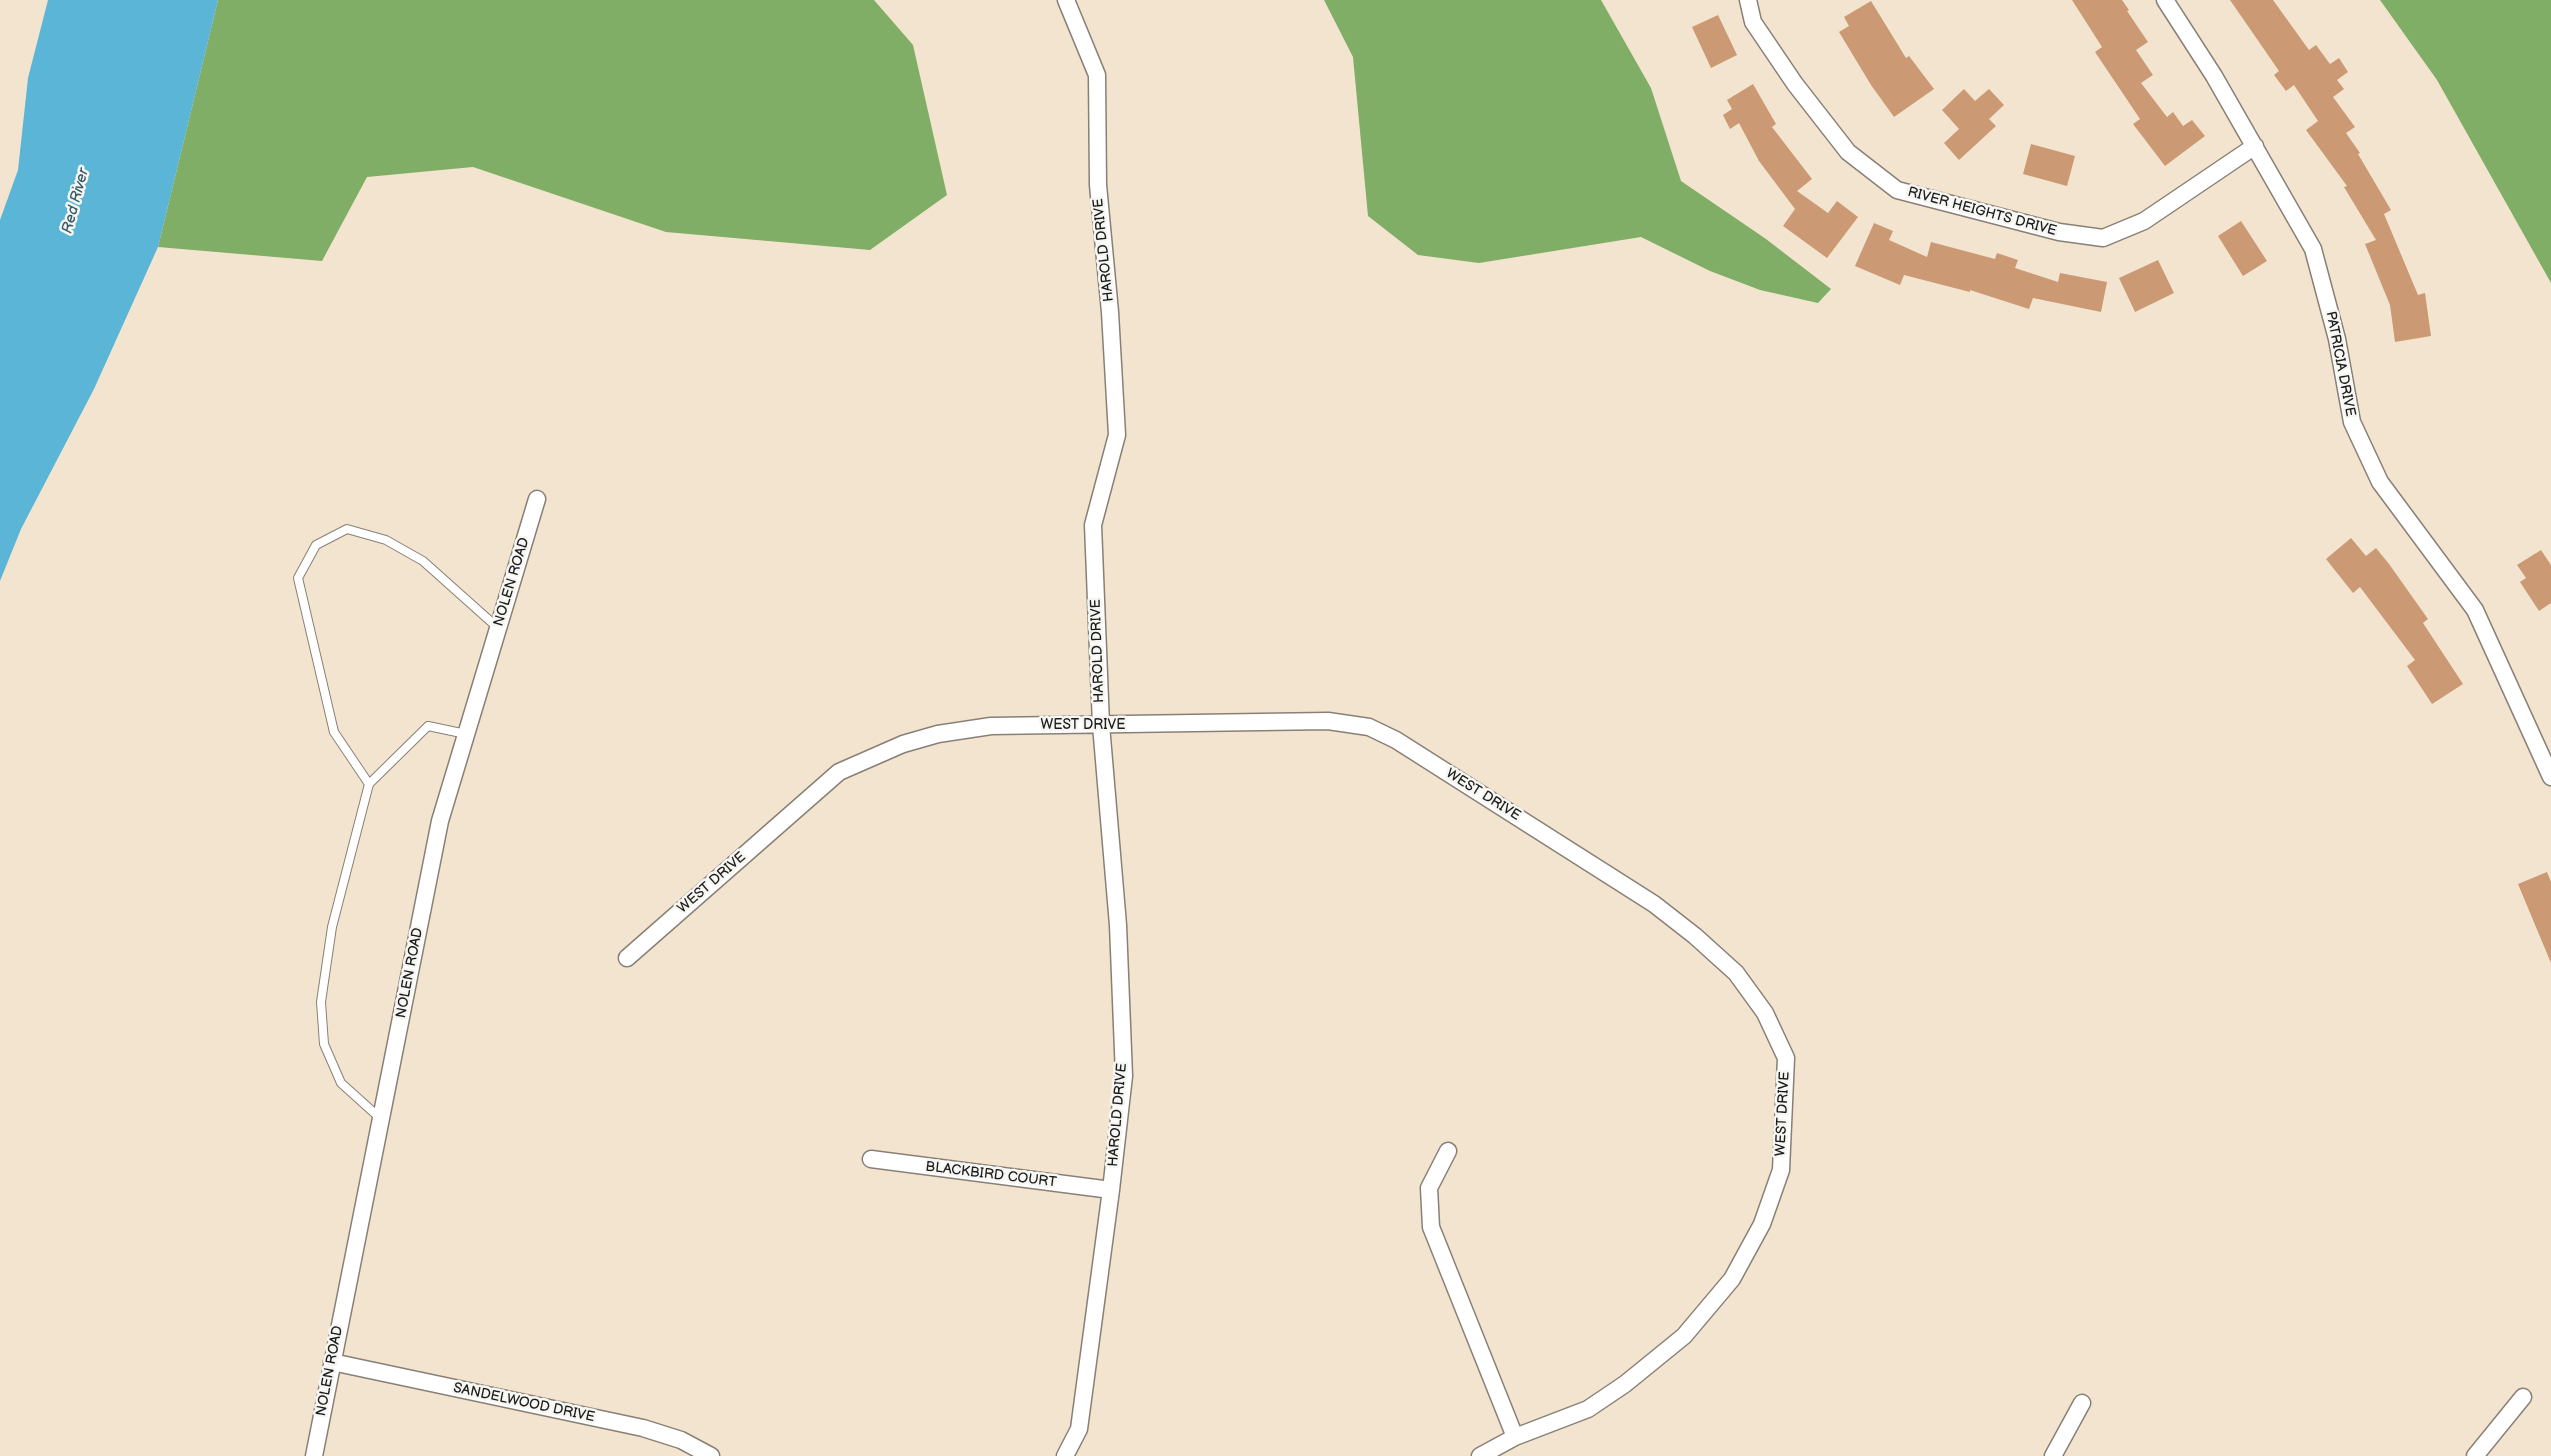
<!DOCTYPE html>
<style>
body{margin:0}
canvas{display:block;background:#f3e4cf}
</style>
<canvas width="2551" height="1456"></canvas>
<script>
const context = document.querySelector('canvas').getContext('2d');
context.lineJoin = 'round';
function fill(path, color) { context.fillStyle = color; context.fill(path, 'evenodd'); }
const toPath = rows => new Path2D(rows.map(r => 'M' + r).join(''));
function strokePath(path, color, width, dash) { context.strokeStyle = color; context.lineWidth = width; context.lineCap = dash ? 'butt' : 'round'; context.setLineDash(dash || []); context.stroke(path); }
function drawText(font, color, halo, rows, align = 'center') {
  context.font = font + ' "Balsamiq Sans",sans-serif'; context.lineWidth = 5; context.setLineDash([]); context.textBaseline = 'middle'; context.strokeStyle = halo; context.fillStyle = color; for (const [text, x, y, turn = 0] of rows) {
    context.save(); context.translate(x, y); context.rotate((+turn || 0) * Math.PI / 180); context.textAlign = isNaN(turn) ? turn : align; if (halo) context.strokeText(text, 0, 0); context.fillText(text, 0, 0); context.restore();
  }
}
const forest = toPath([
 [218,0,874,0,913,45,947,195,870,250,666,232,473,167,367,177,322,261,158,247],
 [1324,0,1601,0,1651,88,1681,181,1766,239,1831,289,1818,303,1760,290,1710,271,1641,237,1479,263,1418,255,1368,216,1353,57],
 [2380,0,2551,0,2551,283,2437,80]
]);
const water = toPath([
 [48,0,218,0,158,247,94,389,21,529,0,581,0,220,18,170,28,78]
]);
const building = toPath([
 [2072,0,2122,0,2129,10,2127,11,2148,42,2136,50,2153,75,2141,83,2167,117,2173,112,2183,126,2192,120,2205,136,2165,166,2133,124,2140,119,2095,52,2102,47],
 [2230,0,2273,0,2309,50,2316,45,2330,64,2339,58,2348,72,2337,80,2344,89,2333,97,2355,127,2346,133,2360,153,2358,154,2391,210,2384,214,2418,295,2425,293,2431,336,2395,342,2390,305,2365,244,2376,240,2344,187,2347,186,2306,130,2318,121,2294,85,2286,91,2274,75,2279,71],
 [1871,1,1906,58,1909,56,1934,89,1894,117,1871,85,1839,32,1849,26,1844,17],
 [1718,15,1737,55,1711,68,1692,27],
 [1753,84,1776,124,1772,127,1812,179,1797,191,1828,213,1837,201,1858,217,1827,258,1783,226,1795,209,1759,161,1739,123,1730,129,1723,115,1732,109,1727,100],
 [1964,89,1975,101,1989,89,2004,105,1989,119,1996,126,1959,160,1944,143,1959,129,1942,110],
 [2031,144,2075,156,2067,186,2023,174],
 [2241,221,2267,261,2243,276,2218,236],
 [1874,223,1893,231,1889,240,1927,257,1931,242,1995,259,1997,253,2018,260,2015,268,2058,282,2060,273,2107,282,2101,312,2033,298,2029,309,1970,290,1970,292,1904,275,1900,285,1855,266],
 [2158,260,2174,293,2135,312,2119,278],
 [2351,538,2366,556,2376,548,2389,564,2428,619,2423,623,2463,684,2432,704,2407,666,2415,660,2360,587,2353,593,2326,559],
 [2541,550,2551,565,2551,603,2539,611,2520,582,2526,578,2517,565],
 [2547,872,2551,882,2551,963,2518,884]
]);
const lane = toPath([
 [369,784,428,726,466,734],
 [381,1119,341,1083,324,1044,321,1002,332,927,369,784,334,732,298,578,316,545,347,529,386,540,423,561,498,628]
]);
const street = toPath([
 [1748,0,1753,22,1795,84,1848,152,1897,190,2059,232,2103,238,2144,221,2255,146],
 [2165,0,2214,76,2313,249,2337,339,2352,422,2380,482,2475,610,2551,777],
 [627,958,839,772,903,744,938,734,991,726,1328,721,1369,727,1396,740,1654,904,1695,936,1736,973,1765,1013,1786,1058,1781,1170,1762,1224,1732,1279,1684,1336,1625,1384,1588,1409,1515,1437,1480,1456],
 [1448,1151,1429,1188,1431,1227,1515,1437],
 [871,1159,1111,1190],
 [332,1362,643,1428,681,1440,711,1456],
 [314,1456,440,821,537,499],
 [1065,1456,1079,1429,1111,1190,1124,1076,1118,925,1101,725,1093,525,1117,435,1110,312,1098,185,1097,75,1066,0],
 [2053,1456,2082,1403],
 [2475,1456,2523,1397]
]);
const streetNames = [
 ["RIVER HEIGHTS DRIVE",1982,212,15],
 ["HAROLD DRIVE",1104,250,-96],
 ["PATRICIA DRIVE",2340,364,79],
 ["NOLEN ROAD",512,582,-73],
 ["HAROLD DRIVE",1098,651,-92],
 ["WEST DRIVE",1083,725],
 ["WEST DRIVE",1483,795,32],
 ["WEST DRIVE",712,883,-41],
 ["NOLEN ROAD",410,973,-79],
 ["WEST DRIVE",1783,1114,-87],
 ["HAROLD DRIVE",1118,1115,-85],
 ["BLACKBIRD COURT",991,1175,7],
 ["NOLEN ROAD",330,1371,-79],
 ["SANDELWOOD DRIVE",524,1403,12]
];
const waterNames = [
 ["Red River",76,201,-75]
];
fill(forest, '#80ae66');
fill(water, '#5ab5d7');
fill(building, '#cb9974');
strokePath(lane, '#888076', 10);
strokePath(street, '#888076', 19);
strokePath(lane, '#fff', 8);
strokePath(street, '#fff', 16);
drawText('14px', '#1c1c1c', '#f6f6f2', streetNames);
drawText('italic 15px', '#355967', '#f6f6f2', waterNames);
</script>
